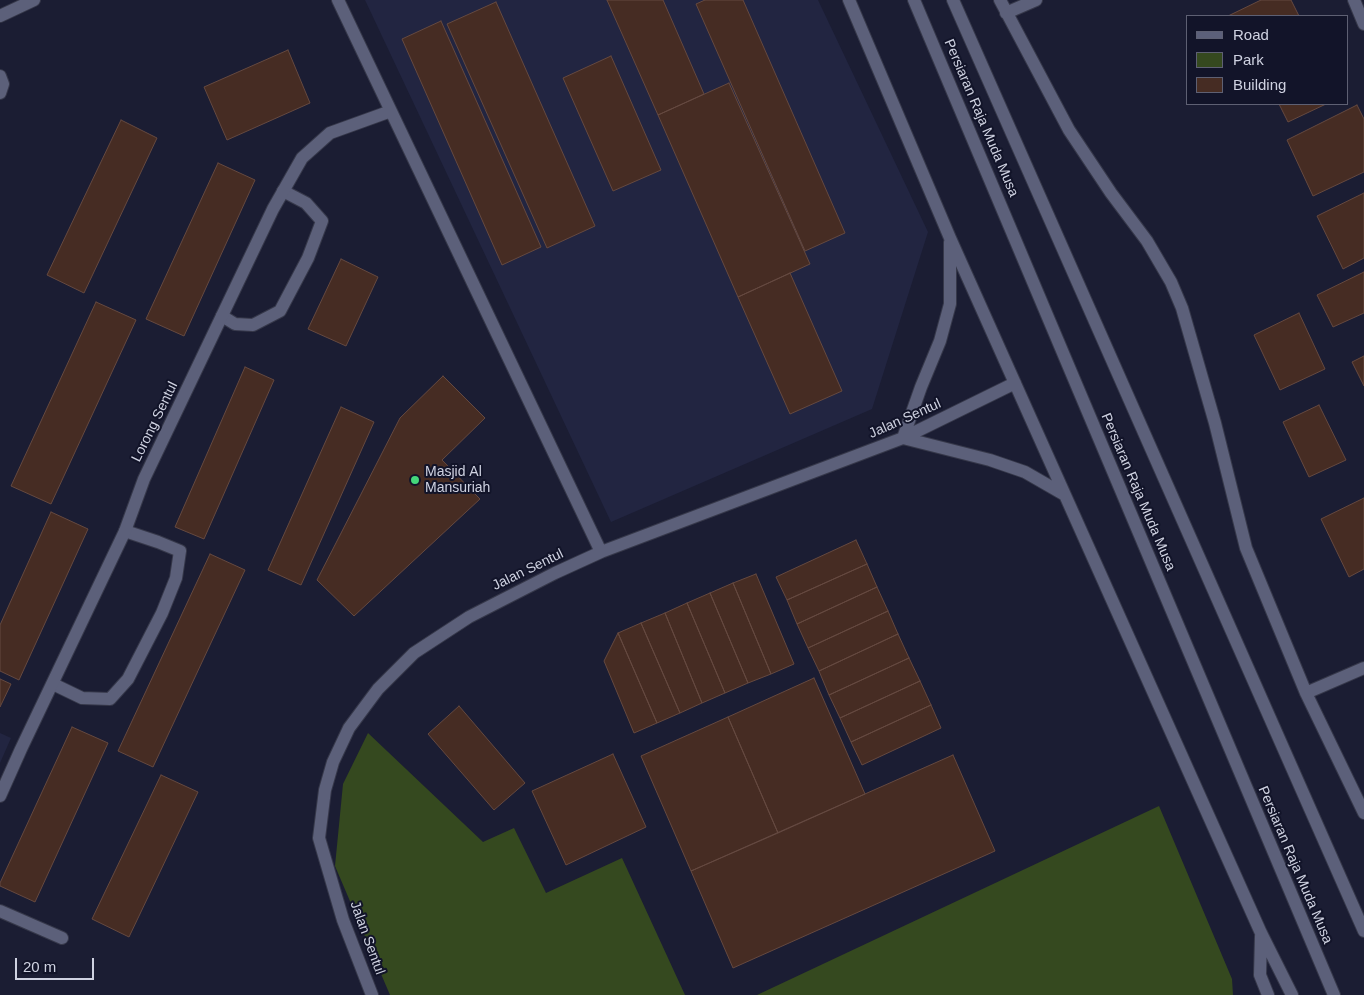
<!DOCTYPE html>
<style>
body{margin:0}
#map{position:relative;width:1364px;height:995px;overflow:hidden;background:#1b1d33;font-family:Arial,sans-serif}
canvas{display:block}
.legend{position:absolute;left:1186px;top:15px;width:162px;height:90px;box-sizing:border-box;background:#121429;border:1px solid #5e6073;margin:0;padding:6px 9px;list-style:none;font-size:15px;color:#cfd2e1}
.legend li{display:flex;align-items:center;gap:10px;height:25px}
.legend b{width:25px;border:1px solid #5e6073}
.scale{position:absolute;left:15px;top:958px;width:79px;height:22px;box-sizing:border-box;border:2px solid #cfd2e1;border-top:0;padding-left:6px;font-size:15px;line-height:18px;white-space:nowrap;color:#cfd2e1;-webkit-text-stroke:4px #121429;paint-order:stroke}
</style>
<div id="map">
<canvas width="1364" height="995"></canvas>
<ul class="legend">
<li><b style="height:6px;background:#5c607a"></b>Road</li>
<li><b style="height:14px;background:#35491f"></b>Park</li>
<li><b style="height:14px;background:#462c23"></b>Building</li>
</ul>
<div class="scale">20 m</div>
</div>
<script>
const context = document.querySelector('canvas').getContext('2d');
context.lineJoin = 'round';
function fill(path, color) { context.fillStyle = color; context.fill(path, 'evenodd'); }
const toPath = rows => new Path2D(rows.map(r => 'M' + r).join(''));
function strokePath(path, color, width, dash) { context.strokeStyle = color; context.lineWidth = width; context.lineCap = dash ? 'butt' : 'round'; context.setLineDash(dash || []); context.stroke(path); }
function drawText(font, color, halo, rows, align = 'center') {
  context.font = font + ' Arial,sans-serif'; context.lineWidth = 4; context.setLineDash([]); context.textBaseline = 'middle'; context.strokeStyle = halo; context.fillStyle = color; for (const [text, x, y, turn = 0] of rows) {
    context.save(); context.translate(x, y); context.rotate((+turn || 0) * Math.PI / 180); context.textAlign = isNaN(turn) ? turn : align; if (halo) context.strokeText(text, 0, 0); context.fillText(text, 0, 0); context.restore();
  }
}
const built = toPath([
 [365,0,818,0,928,232,872,409,611,522],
 [0,733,11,738,0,763]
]);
const green = toPath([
 [368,733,483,842,514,828,546,893,622,858,685,995,390,995,335,866,343,784],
 [1159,806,1232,979,1233,995,757,995]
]);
const building = toPath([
 [607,0,663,0,704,94,658,115,607,0],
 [705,0,743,0,845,233,805,251,696,4,705,0],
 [1261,0,1291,0,1299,16,1228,16,1261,0],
 [496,2,595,226,547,248,447,24,496,2],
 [441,21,541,247,502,265,402,39,441,21],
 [288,50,310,103,227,140,204,87,288,50],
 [611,56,661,170,613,191,563,78,611,56],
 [729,83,810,264,738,297,658,115,729,83],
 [1279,104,1326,104,1288,122,1279,104],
 [1357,105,1364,119,1364,172,1313,196,1287,140,1357,105],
 [121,120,157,138,84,293,47,275,121,120],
 [218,163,255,180,184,336,146,319,218,163],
 [1364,193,1364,258,1343,269,1317,216,1364,193],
 [341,259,378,277,346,346,308,329,341,259],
 [1364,272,1364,313,1333,327,1317,295,1364,272],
 [790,273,842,391,790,414,738,297,790,273],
 [96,302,136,320,51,504,11,486,96,302],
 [1299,313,1325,369,1280,390,1254,335,1299,313],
 [1364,356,1364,386,1352,362,1364,356],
 [245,367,274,380,204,539,175,527,245,367],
 [443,376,485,418,442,460,480,499,354,616,317,580,400,418,443,376],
 [1319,405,1346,460,1309,477,1283,422,1319,405],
 [341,407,374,422,301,585,268,570,341,407],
 [1364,498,1364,569,1349,577,1321,519,1364,498],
 [51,512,88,529,19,680,0,671,0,625,51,512],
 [856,540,867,564,787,600,776,577,856,540],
 [210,554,245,570,153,767,118,751,210,554],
 [867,564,877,587,797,624,787,600,867,564],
 [756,574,794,664,771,674,733,583,756,574],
 [733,583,771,674,748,683,710,593,733,583],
 [877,587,888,611,808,648,797,624,877,587],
 [710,593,748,683,725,693,687,603,710,593],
 [687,603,725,693,702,703,665,613,687,603],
 [888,611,898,634,819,671,808,648,888,611],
 [665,613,702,703,680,713,641,623,665,613],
 [641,623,680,713,657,723,618,633,641,623],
 [618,633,657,723,634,733,604,661,618,633],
 [898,634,909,658,829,695,819,671,898,634],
 [909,658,920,681,840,718,829,695,909,658],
 [814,678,865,794,778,833,728,717,814,678],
 [0,679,11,684,0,707,0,679],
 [920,681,931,705,851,742,840,718,920,681],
 [931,705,941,728,862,765,851,742,931,705],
 [459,706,525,783,494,810,428,734,459,706],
 [728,717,778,833,691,871,641,756,728,717],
 [72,727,108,743,35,902,0,886,0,883,72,727],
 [613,754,646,827,566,865,532,791,613,754],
 [953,755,995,851,733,968,691,871,953,755],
 [161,775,198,792,129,937,92,919,161,775]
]);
const service = toPath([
 [1354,0,1364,24],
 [0,76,3,84,0,93],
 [222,316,235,324,253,325,280,311,308,258,322,221,306,203,283,191],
 [53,684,82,698,110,699,128,679,162,613,176,578,180,551,158,542,125,531],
 [0,911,62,938]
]);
const minor = toPath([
 [338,0,601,552],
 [849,0,950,238,1261,933,1292,995],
 [1000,0,1069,130,1111,193,1147,241,1171,282,1182,308,1215,423,1246,548,1306,693,1364,813],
 [1006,13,1036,0],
 [0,16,34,0],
 [950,242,950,304,940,341,921,387,903,438,990,460,1025,472,1065,495],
 [1306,693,1364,668],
 [0,796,21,749,125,531,144,479,273,209,302,158,330,133,391,111],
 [1261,936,1260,975,1268,995],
 [372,995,343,920,319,838,325,790,333,762,349,728,378,689,414,653,469,617,555,573,601,552,903,438,1015,383]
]);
const secondary = toPath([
 [914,0,1334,995],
 [953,0,1364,931]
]);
const markers = [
 [415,480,5,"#44d77a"]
];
const streetNames = [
 ["Persiaran Raja Muda Musa",981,118,67],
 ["Jalan Sentul",905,419,-24],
 ["Lorong Sentul",155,422,-64],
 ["Persiaran Raja Muda Musa",1138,492,67],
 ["Jalan Sentul",528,570,-26],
 ["Persiaran Raja Muda Musa",1295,865,67],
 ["Jalan Sentul",367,938,70]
];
const poiNames = [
 ["Masjid Al",425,472],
 ["Mansuriah",425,488]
];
fill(built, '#222541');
fill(green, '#35491f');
fill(building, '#462c23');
strokePath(building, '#654940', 1);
strokePath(service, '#36384a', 14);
strokePath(minor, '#36384a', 14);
strokePath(secondary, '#36384a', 14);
strokePath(service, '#5c607a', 12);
strokePath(minor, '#5c607a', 12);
strokePath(secondary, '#5c607a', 12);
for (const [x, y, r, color] of markers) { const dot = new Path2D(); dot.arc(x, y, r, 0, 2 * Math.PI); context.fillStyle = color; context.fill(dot); strokePath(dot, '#121429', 2); }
drawText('14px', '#cfd2e1', '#121429', streetNames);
drawText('14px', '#cfd2e1', '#121429', poiNames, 'left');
</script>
